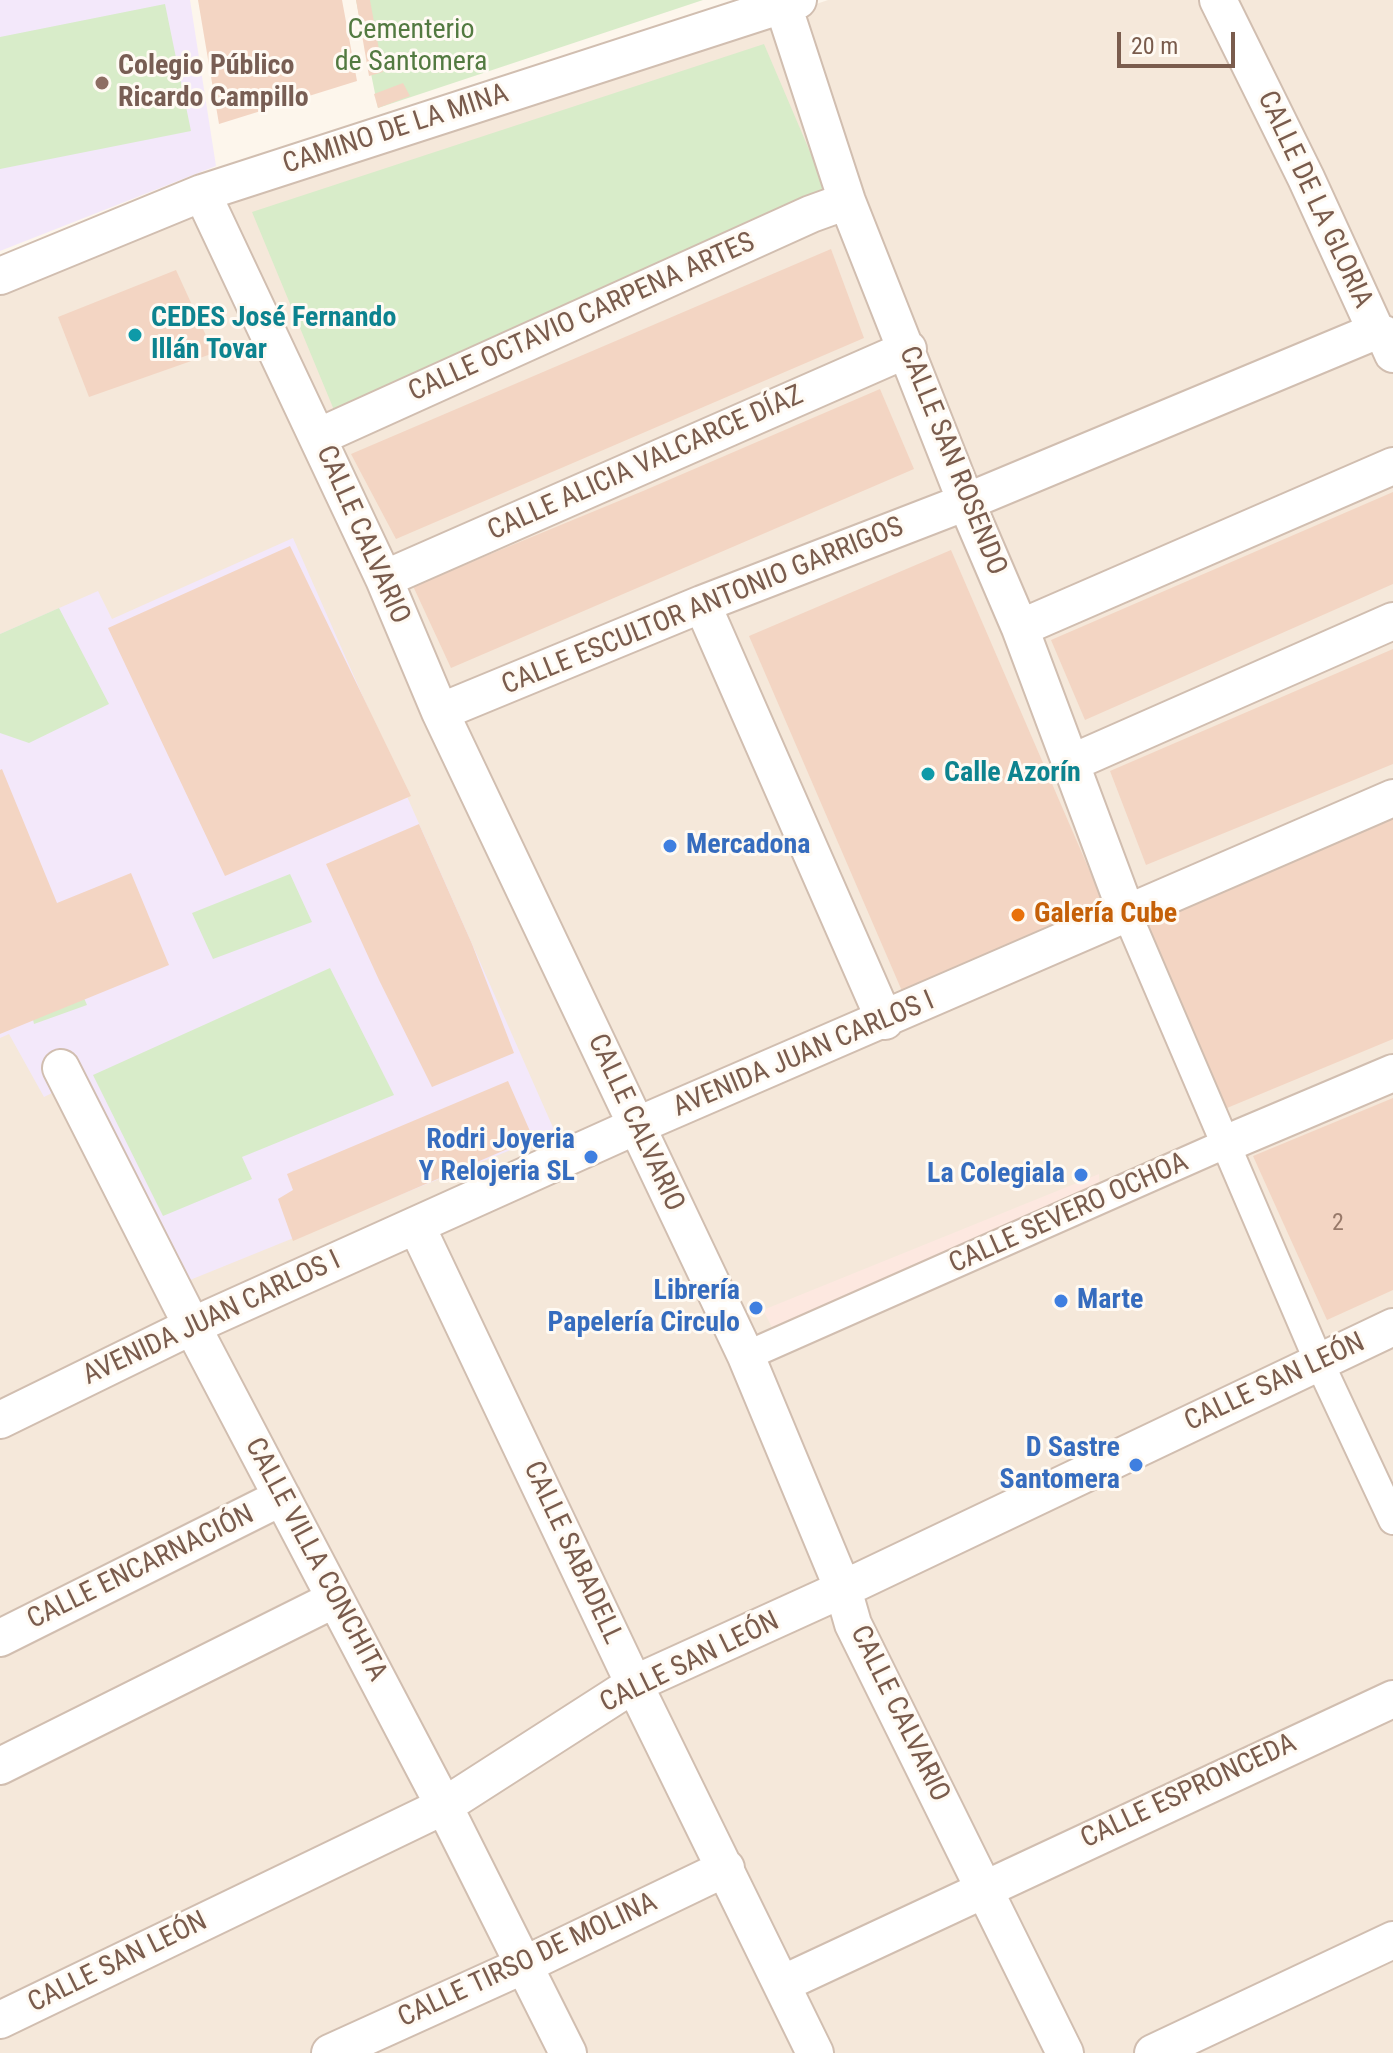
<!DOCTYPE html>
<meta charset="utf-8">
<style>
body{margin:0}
#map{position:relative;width:1393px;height:2053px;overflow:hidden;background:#fdf6ec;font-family:"Roboto Condensed",sans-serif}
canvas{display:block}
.scale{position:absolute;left:1117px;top:32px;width:118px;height:36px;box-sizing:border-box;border:4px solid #7a5c4d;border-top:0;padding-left:10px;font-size:24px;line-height:28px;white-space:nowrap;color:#7a5c4d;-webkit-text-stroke:6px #fffaf3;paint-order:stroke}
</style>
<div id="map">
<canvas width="1393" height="2053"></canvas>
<div class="scale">20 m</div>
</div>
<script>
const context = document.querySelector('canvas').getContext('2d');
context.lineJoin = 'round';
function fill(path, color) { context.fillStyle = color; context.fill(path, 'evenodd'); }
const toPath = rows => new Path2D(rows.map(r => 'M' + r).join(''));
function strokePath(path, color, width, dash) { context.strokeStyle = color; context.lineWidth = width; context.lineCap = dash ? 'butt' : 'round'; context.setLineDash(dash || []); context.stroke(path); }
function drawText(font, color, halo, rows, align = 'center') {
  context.font = font + ' "Roboto Condensed",sans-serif'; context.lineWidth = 6; context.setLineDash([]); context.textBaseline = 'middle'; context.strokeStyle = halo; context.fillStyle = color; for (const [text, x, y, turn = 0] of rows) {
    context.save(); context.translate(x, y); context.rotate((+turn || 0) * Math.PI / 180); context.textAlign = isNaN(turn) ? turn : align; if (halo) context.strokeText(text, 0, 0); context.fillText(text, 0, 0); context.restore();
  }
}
const residential = toPath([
 [828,0,1393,0,1393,2053,0,2053,0,263,108,221,283,186]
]);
const commercial = toPath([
 [1099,1174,1101,1210,784,1351,763,1310]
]);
const education = toPath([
 [0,0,190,0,216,166,0,251],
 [293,538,555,1132,190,1280,82,1078,44,1097,9,1034,0,1038,0,634,98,591,112,619]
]);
const green = toPath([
 [356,0,703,0,378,108],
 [165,4,191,131,0,169,0,37],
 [764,44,828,194,334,410,252,212],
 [59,608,109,704,29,743,0,733,0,634],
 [290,874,312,922,213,959,192,913],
 [330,968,394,1095,242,1157,252,1179,163,1216,93,1075],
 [81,991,87,1005,34,1024,31,1011]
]);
const building = toPath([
 [198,0,342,0,357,81,219,124],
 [356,0,370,0,383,72,369,76],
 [403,83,410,96,378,108,374,94],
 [831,249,864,338,396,539,351,454],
 [176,270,214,353,89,397,58,317],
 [880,389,914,469,451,668,413,586,643,491],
 [1393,492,1393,584,1085,720,1051,640],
 [290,546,411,796,225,876,108,628],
 [951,550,1107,911,905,998,749,636],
 [1393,649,1393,764,1146,865,1110,771],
 [2,769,57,903,131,873,169,965,0,1034,0,770],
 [1393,813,1393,1039,1227,1108,1147,924],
 [419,824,472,944,514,1053,432,1087,379,980,326,864],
 [508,1081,533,1138,293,1241,278,1199,293,1190,287,1174],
 [1393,1098,1393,1290,1327,1320,1253,1156]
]);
const pedestrian = toPath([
 [1127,914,1319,1362,1393,1520],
 [746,1356,1225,1144]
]);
const minor = toPath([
 [1218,0,1306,178,1376,331,1384,334,1393,354],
 [783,5,847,201,966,502,1020,628,1127,914],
 [202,193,384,579,440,712,746,1356,843,1589,853,1624,1065,2053],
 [0,276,202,193,798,0],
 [318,437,811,214,847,201],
 [384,579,908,349],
 [702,604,885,1021],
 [1020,628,1393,466],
 [440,712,702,604,966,502,1376,331],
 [1071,763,1393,621],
 [61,1068,192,1326,444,1806,568,2053],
 [1225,1144,1393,1073],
 [416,1225,634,1684,815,2053],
 [0,1420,192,1326,636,1126,1393,798],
 [0,1638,282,1497],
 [0,1766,335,1599],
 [782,1984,1393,1699],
 [0,2020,444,1806,634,1684,843,1589,1393,1327],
 [330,2053,524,1965,726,1868],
 [1153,2053,1393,1940]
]);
const markers = [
 [102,83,8,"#8d6e63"],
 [135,335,8,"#0f9aa8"],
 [928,774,8,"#0f9aa8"],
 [670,846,8,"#3f7fe0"],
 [1018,915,8,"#e8710a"],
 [591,1157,8,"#3f7fe0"],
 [1081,1175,8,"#3f7fe0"],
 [1061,1301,8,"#3f7fe0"],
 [756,1308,8,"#3f7fe0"],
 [1136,1465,8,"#3f7fe0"]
];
const numberNames = [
 ["2",1338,1224]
];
const parkNames = [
 ["Cementerio",411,31],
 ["de Santomera",411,63]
];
const educationNames = [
 ["Colegio Público",118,67],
 ["Ricardo Campillo",118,99]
];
const streetNames = [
 ["CAMINO DE LA MINA",396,130,-18],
 ["CALLE DE LA GLORIA",1314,200,65],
 ["CALLE OCTAVIO CARPENA ARTES",582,318,-24],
 ["CALLE SAN ROSENDO",952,461,68],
 ["CALLE ALICIA VALCARCE DÍAZ",646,464,-24],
 ["CALLE CALVARIO",362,535,66],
 ["CALLE ESCULTOR ANTONIO GARRIGOS",703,607,-22],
 ["AVENIDA JUAN CARLOS I",804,1055,-23],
 ["CALLE CALVARIO",635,1123,65],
 ["CALLE SEVERO OCHOA",1069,1214,-24],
 ["AVENIDA JUAN CARLOS I",212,1319,-25],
 ["CALLE SAN LEÓN",1275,1383,-25],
 ["CALLE SABADELL",572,1553,65],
 ["CALLE VILLA CONCHITA",315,1560,62],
 ["CALLE ENCARNACIÓN",141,1568,-26],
 ["CALLE SAN LEÓN",690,1663,-26],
 ["CALLE CALVARIO",899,1714,64],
 ["CALLE ESPRONCEDA",1189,1792,-25],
 ["CALLE TIRSO DE MOLINA",528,1961,-25],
 ["CALLE SAN LEÓN",118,1963,-26]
];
const cultureNames = [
 ["CEDES José Fernando",151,319],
 ["Illán Tovar",151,351],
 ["Calle Azorín",944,774]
];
const shopNames = [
 ["Mercadona",686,846,"left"],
 ["Rodri Joyeria",575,1141],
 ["Y Relojeria SL",575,1173],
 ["La Colegiala",1065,1175],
 ["Librería",740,1292],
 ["Papelería Circulo",740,1324],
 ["Marte",1077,1301,"left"],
 ["D Sastre",1120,1449],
 ["Santomera",1120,1481]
];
const foodNames = [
 ["Galería Cube",1034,915]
];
fill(residential, '#f5e8da');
fill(commercial, '#fde8e0');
fill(education, '#f3e8fa');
fill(green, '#d8ecc9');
fill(building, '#f3d5c3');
strokePath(pedestrian, '#d1beb0', 32);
strokePath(minor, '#d1beb0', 40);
strokePath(pedestrian, '#fff', 28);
strokePath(minor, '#fff', 36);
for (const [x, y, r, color] of markers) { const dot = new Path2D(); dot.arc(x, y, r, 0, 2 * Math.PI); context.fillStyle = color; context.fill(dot); strokePath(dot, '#fffaf3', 3); }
drawText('24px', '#987a6a', null, numberNames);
drawText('28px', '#537a41', '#fffaf3', parkNames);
drawText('bold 28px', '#785e54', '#fffaf3', educationNames, 'left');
drawText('28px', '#7a5c4d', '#fffaf3', streetNames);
drawText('bold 28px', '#0d838f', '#fffaf3', cultureNames, 'left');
drawText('bold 28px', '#366cbe', '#fffaf3', shopNames, 'right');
drawText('bold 28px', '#c56008', '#fffaf3', foodNames, 'left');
</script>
